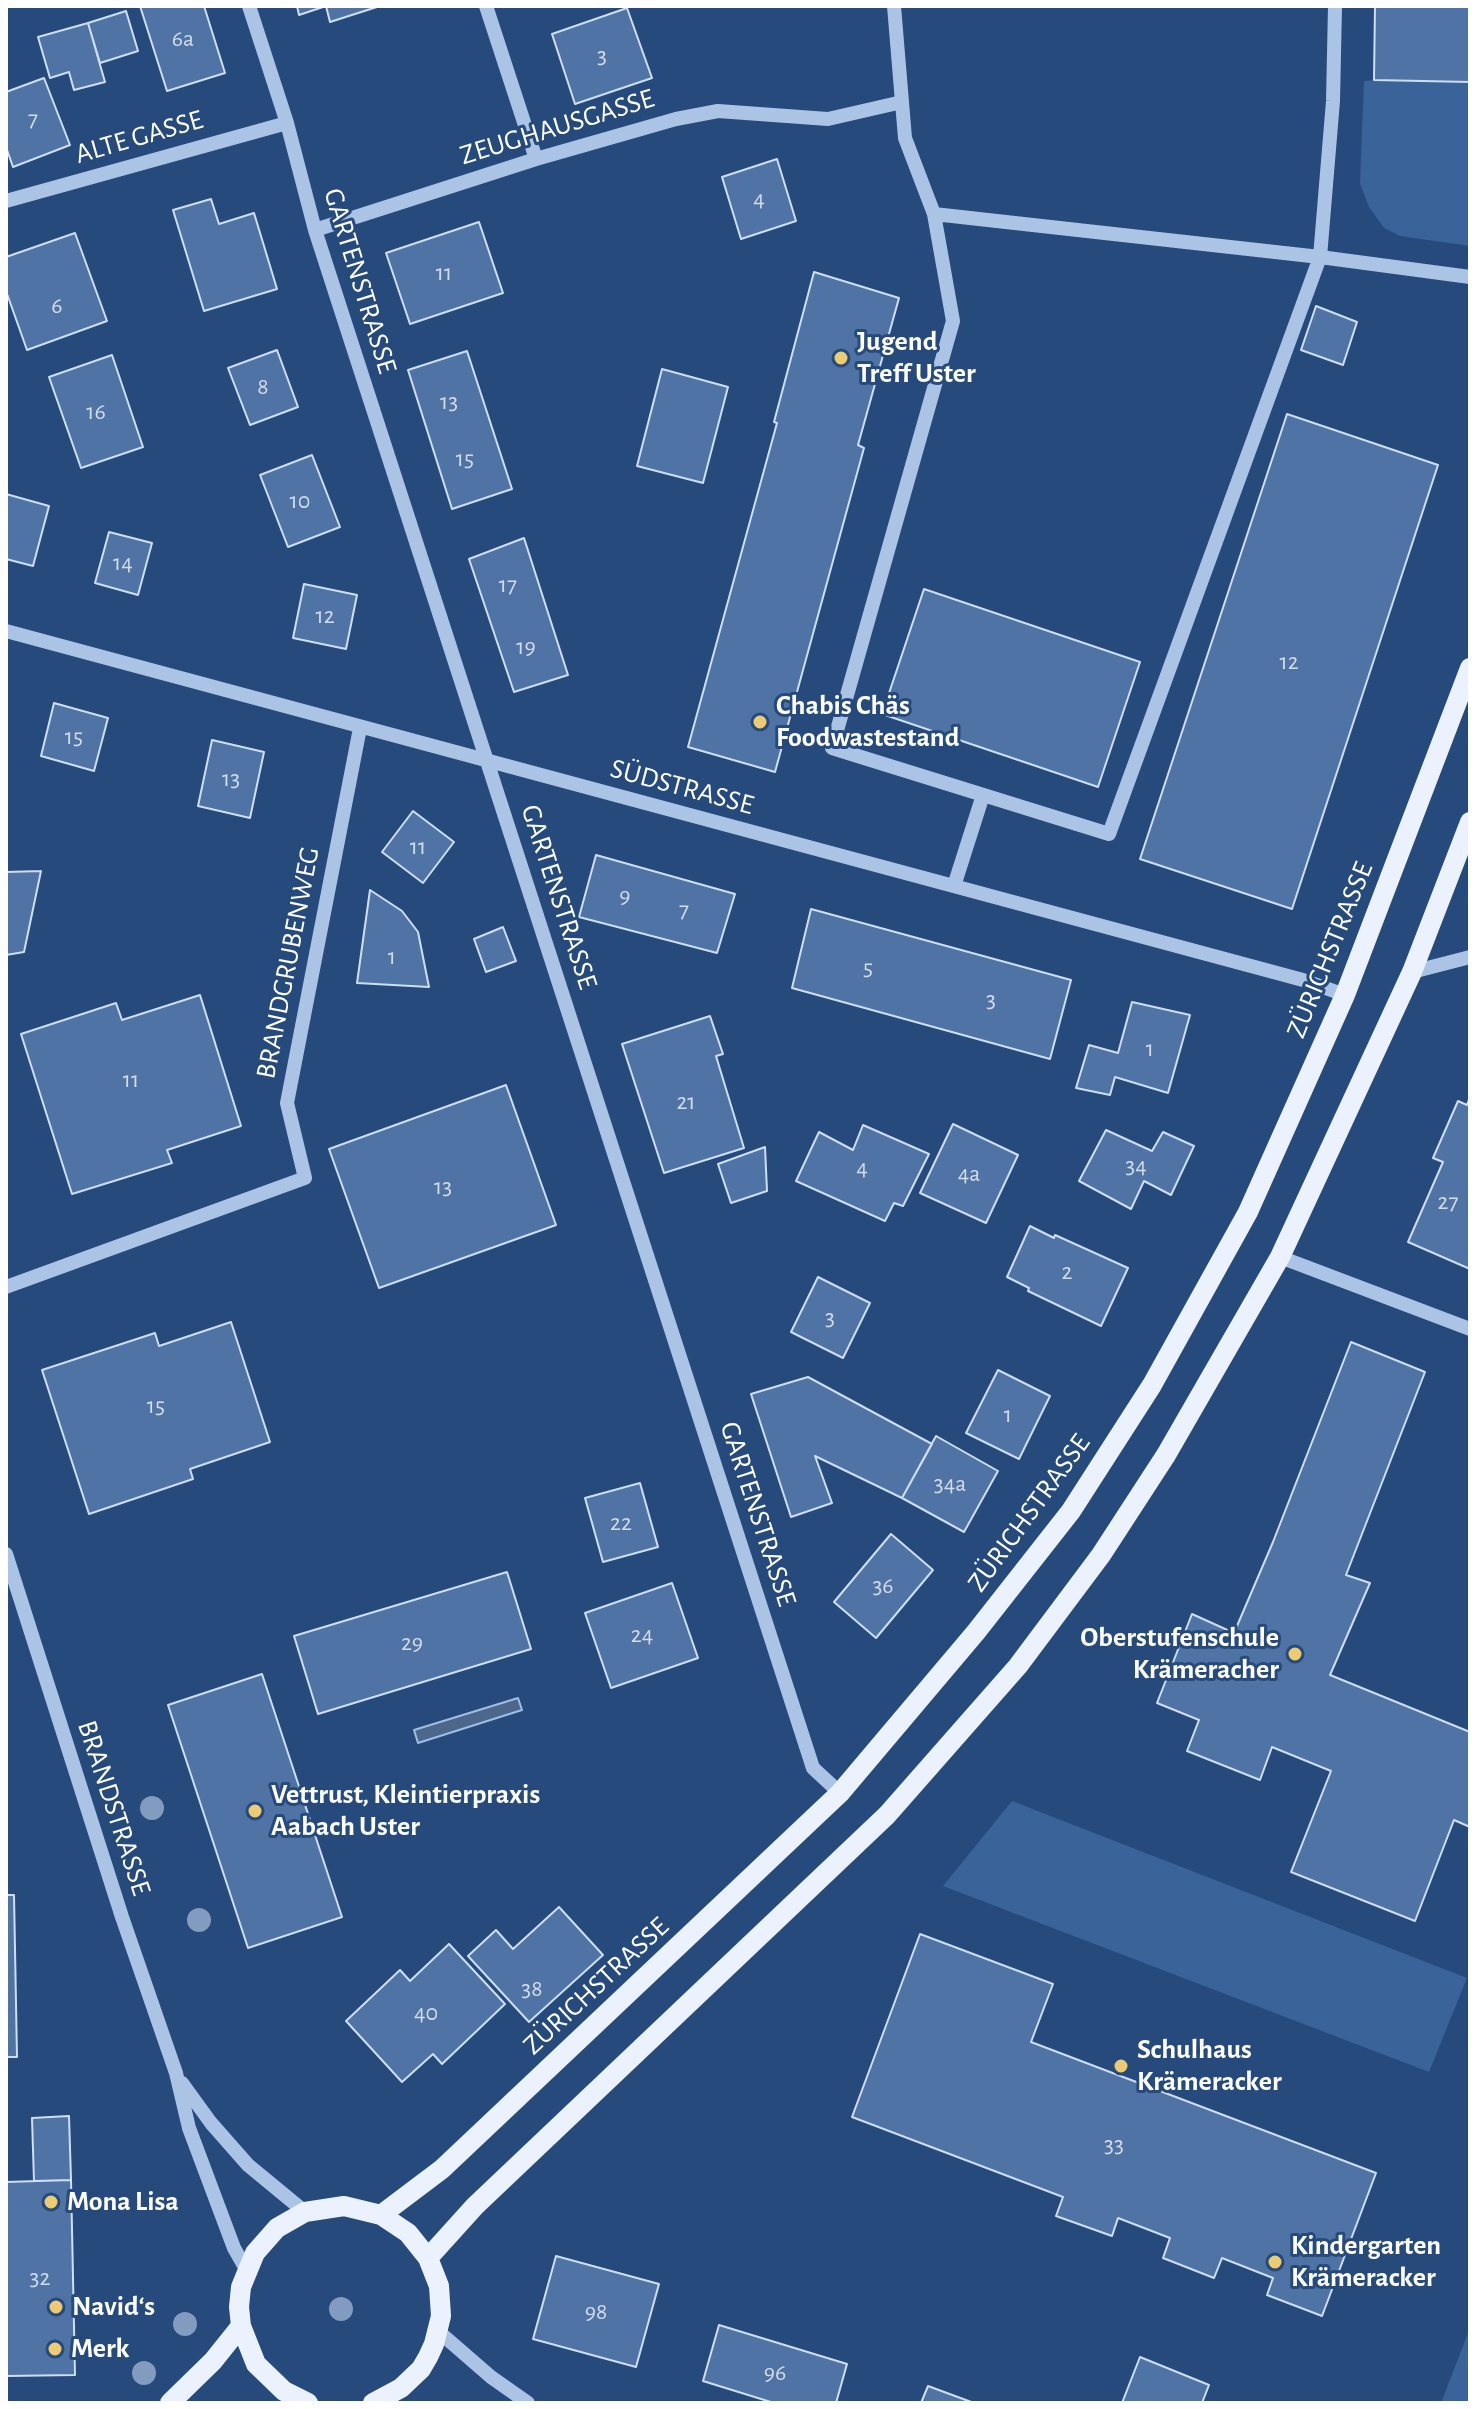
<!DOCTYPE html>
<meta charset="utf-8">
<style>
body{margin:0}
#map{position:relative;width:1476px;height:2409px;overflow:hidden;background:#264a7c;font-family:"Alegreya Sans",sans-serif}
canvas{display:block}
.frame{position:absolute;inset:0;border:8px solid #fff;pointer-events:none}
</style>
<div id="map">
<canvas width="1476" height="2409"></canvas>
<div class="frame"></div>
</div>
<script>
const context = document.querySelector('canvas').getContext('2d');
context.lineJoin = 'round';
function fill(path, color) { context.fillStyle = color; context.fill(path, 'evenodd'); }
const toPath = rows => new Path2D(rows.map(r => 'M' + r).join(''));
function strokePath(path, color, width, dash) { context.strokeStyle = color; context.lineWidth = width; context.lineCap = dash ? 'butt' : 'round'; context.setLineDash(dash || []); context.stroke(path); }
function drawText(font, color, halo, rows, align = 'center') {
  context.font = font + ' "Alegreya Sans",sans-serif'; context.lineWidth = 6; context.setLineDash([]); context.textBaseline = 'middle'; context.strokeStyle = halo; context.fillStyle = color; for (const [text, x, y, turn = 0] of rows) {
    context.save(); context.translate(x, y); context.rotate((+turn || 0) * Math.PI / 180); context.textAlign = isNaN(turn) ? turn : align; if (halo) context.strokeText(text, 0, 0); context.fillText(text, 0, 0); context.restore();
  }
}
const green = toPath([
 [1374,80,1470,82,1470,246,1400,236,1384,228,1369,207,1360,183,1364,81],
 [1012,1801,1467,1978,1429,2072,943,1886],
 [1470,2328,1470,2403,1441,2403]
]);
const water = toPath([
 [518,1698,522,1710,418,1743,414,1730,518,1698]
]);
const building = toPath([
 [140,6,204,6,225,73,167,91,140,6],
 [297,6,380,6,330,22,326,6,299,15,297,6],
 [1375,6,1470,6,1470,82,1374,80,1375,6],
 [627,8,652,78,575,104,552,34,627,8],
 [126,11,138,51,100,63,88,23,126,11],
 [88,23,105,82,74,90,69,72,50,78,38,37,88,23],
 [44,78,70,145,13,167,6,147,6,92,44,78],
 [777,159,796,221,741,239,722,177,777,159],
 [211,199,219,224,254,213,277,289,204,311,173,210,211,199],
 [479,222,503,293,410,324,386,253,479,222],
 [75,233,107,321,27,350,6,291,6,257,75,233],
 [814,272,899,298,858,445,864,448,775,772,688,747,777,423,774,422,814,272],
 [1316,306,1357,322,1343,365,1301,350,1316,306],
 [277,350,298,407,250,425,228,368,277,350],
 [467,351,512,489,452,509,408,370,467,351],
 [112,355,143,447,81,468,49,377,112,355],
 [662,369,728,387,703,483,637,466,662,369],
 [1287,414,1438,465,1292,909,1140,859,1287,414],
 [312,455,340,527,288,547,260,475,312,455],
 [6,494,49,506,33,566,6,559,6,494],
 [109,532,152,543,138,595,95,583,109,532],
 [524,538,568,675,514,692,469,559,524,538],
 [304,584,357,595,346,649,293,638,304,584],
 [924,589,1140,662,1098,787,882,714,924,589],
 [54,703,108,718,94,771,41,756,54,703],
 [212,740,264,752,250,818,198,806,212,740],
 [413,811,454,842,423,883,382,852,413,811],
 [596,855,735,894,717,953,579,917,596,855],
 [41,871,24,952,6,955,6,872,41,871],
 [370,890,402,911,418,932,429,987,357,983,370,890],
 [811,909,1071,980,1050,1059,792,988,811,909],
 [503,927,516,961,486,972,474,939,503,927],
 [200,995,241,1126,167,1150,172,1163,72,1194,21,1034,116,1003,122,1020,200,995],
 [1132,1002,1190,1015,1168,1093,1115,1077,1110,1095,1076,1088,1089,1045,1118,1053,1132,1002],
 [710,1016,723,1054,716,1056,744,1148,664,1173,622,1044,710,1016],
 [506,1085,556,1225,379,1288,329,1149,506,1085],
 [1470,1097,1470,1269,1408,1242,1443,1162,1433,1158,1458,1101,1467,1105,1470,1097],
 [953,1124,1018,1155,986,1223,920,1193,953,1124],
 [863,1125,929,1154,903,1206,894,1203,885,1221,796,1181,819,1132,853,1150,863,1125],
 [1106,1130,1152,1151,1163,1132,1194,1146,1171,1195,1144,1181,1131,1209,1079,1181,1106,1130],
 [765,1147,767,1191,731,1203,718,1164,765,1147],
 [1030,1226,1054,1238,1055,1235,1128,1268,1101,1326,1028,1291,1029,1288,1007,1277,1030,1226],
 [818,1277,870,1303,843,1358,791,1332,818,1277],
 [231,1322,270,1442,190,1469,193,1479,89,1514,42,1370,155,1333,159,1346,231,1322],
 [1351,1342,1425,1372,1346,1575,1370,1583,1330,1675,1470,1732,1470,1827,1454,1820,1415,1921,1291,1872,1331,1771,1272,1747,1260,1780,1187,1751,1199,1720,1157,1703,1192,1614,1234,1633,1273,1542,1351,1342],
 [998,1370,1050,1396,1019,1459,966,1433,998,1370],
 [808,1377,932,1444,902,1498,815,1456,832,1503,791,1517,751,1394,808,1377],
 [936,1436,998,1471,964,1532,902,1498,936,1436],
 [640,1483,658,1547,603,1562,585,1498,640,1483],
 [891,1534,933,1570,876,1638,834,1602,891,1534],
 [507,1572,531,1649,318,1714,294,1636,507,1572],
 [672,1583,698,1658,611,1688,585,1613,672,1583],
 [262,1674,342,1917,248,1948,168,1705,262,1674],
 [6,1895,14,1895,17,2057,6,2057,6,1895],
 [559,1907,603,1955,529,2022,468,1956,496,1930,513,1949,559,1907],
 [920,1934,1053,1984,1031,2042,1376,2173,1322,2316,1267,2295,1273,2278,1222,2258,1214,2278,1163,2258,1170,2238,1118,2218,1112,2236,1056,2216,1063,2197,852,2117,920,1934],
 [449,1944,505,2004,442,2064,433,2054,402,2082,346,2021,400,1970,410,1981,449,1944],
 [69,2116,71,2180,34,2181,32,2118,69,2116],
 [71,2180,75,2375,6,2376,6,2182,71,2180],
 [556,2256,659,2284,636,2367,533,2339,556,2256],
 [719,2325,847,2364,836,2403,774,2403,703,2381,719,2325],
 [1140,2357,1209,2385,1202,2403,1122,2403,1140,2357],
 [928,2386,974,2403,921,2403,928,2386]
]);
const minor = toPath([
 [249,6,287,123,315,230,813,1768,840,1793],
 [486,6,536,159],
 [894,6,905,138,934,214,953,321,832,748,1109,834,1320,257,1333,101,1335,6],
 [6,201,287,123],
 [934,214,1320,257,1470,277],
 [315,230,536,159,676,119,718,111,828,119,902,102],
 [6,631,1303,980,1345,995],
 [954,886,983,795],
 [1412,972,1470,957],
 [1280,1257,1470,1329],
 [6,1287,305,1178,287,1103,360,728],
 [6,1554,122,1917,176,2073,189,2128,234,2248,246,2269],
 [182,2083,211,2123,248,2165,305,2212],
 [438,2331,491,2377,528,2403]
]);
const major = toPath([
 [381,2215,442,2169,840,1793,976,1632,1071,1511,1152,1385,1248,1212,1345,995,1470,668],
 [428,2258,475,2206,887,1815,1018,1666,1101,1555,1166,1455,1280,1257,1412,972,1470,822],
 [170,2403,213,2361,241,2326],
 [308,2403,284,2391,256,2364,241,2326,239,2307,241,2287,255,2253,277,2228,305,2212,344,2206,381,2215,408,2233,428,2258,439,2286,441,2316,434,2344,428,2357,421,2369,401,2388,373,2403]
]);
const trees = [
 [152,1808],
 [199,1920],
 [341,2309],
 [185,2324],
 [144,2373]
];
const markers = [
 [841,358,8,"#edcc71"],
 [760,722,8,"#edcc71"],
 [1295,1654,8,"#edcc71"],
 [255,1811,8,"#edcc71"],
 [1121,2066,8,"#edcc71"],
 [51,2202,8,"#edcc71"],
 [1275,2262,8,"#edcc71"],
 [56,2307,8,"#edcc71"],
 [55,2349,8,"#edcc71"]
];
const numberNames = [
 ["6a",183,39],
 ["3",602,56],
 ["7",33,119],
 ["4",759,199],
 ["11",444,273],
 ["6",57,306],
 ["8",263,387],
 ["13",449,402],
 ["16",96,412],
 ["15",465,459],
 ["10",300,501],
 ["14",123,563],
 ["17",508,585],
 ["12",325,616],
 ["19",526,647],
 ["12",1289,662],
 ["15",74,737],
 ["13",231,779],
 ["11",418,847],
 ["9",625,896],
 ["7",684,910],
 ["1",392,957],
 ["5",868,968],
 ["3",991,1000],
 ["1",1150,1049],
 ["11",131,1080],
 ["21",686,1102],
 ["34",1136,1166],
 ["4",862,1168],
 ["4a",969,1174],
 ["13",443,1187],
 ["27",1448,1202],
 ["2",1067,1272],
 ["3",830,1318],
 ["15",156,1406],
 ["1",1008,1415],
 ["34a",950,1484],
 ["22",621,1523],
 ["36",883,1586],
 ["24",642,1635],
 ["29",412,1643],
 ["38",532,1989],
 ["40",426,2013],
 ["33",1114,2145],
 ["32",40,2278],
 ["98",596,2312],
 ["96",775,2373]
];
const streetNames = [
 ["ZEUGHAUSGASSE",557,127,-17],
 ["ALTE GASSE",139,137,-16],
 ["GARTENSTRASSE",360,281,73],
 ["SÜDSTRASSE",682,787,15],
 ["GARTENSTRASSE",559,897,72],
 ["ZÜRICHSTRASSE",1330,950,-68],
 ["BRANDGRUBENWEG",288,963,-79],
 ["ZÜRICHSTRASSE",1029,1513,-54],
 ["GARTENSTRASSE",758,1514,72],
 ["BRANDSTRASSE",114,1808,72],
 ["ZÜRICHSTRASSE",596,1986,-43]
];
const poiNames = [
 ["Jugend",857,342],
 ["Treff Uster",857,374],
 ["Chabis Chäs",776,706],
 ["Foodwastestand",776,738],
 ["Oberstufenschule",1279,1638,"right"],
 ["Krämeracher",1279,1670,"right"],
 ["Vettrust, Kleintierpraxis",271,1795],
 ["Aabach Uster",271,1827],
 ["Schulhaus",1137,2050],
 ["Krämeracker",1137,2082],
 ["Mona Lisa",67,2202],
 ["Kindergarten",1291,2246],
 ["Krämeracker",1291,2278],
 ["Navid‘s",72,2307],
 ["Merk",71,2349]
];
fill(green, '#3a639a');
fill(water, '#4d668b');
strokePath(water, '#a0bee5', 2);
fill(building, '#4f73a5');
strokePath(building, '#cedef4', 2);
strokePath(minor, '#abc4e5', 14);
strokePath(major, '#ebf2fd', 20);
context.fillStyle = '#829bbe';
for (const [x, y] of trees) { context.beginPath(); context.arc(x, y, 12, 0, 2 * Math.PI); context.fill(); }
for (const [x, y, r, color] of markers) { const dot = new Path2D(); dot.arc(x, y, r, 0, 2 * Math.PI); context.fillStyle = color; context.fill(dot); strokePath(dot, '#264a7c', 3); }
drawText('24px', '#d3dce8', null, numberNames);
drawText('28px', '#fff', '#264a7c', streetNames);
drawText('bold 28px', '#fff', '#264a7c', poiNames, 'left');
</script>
